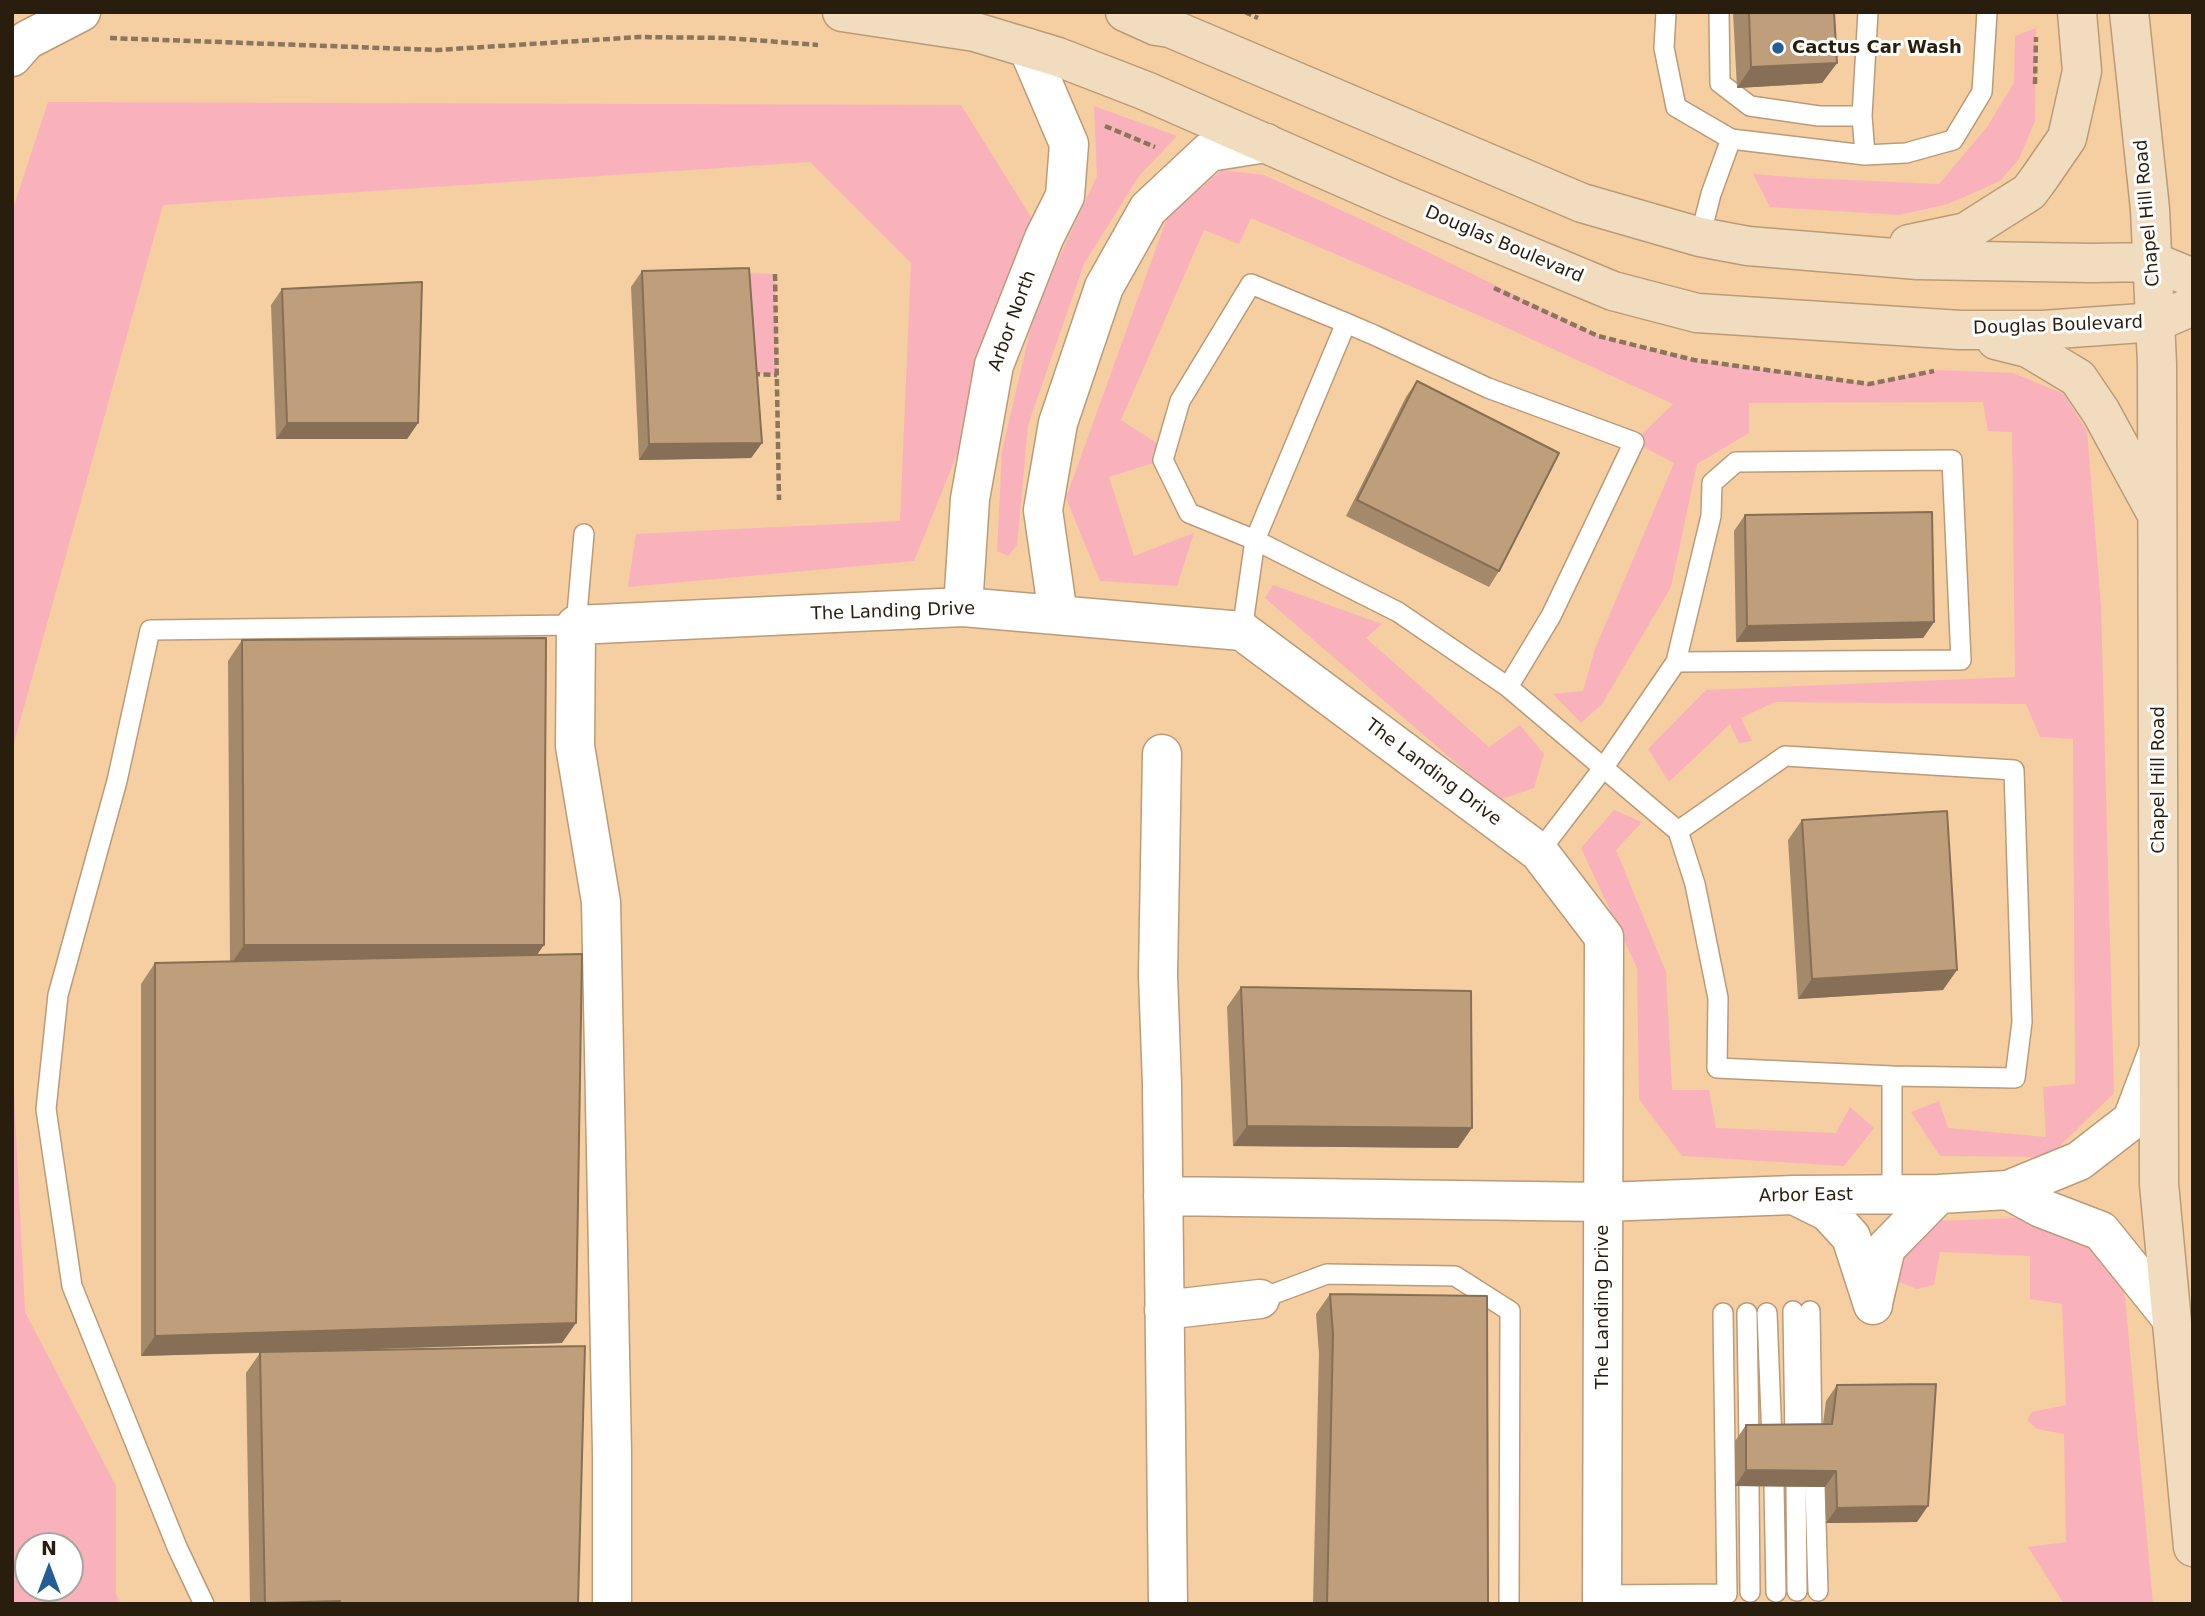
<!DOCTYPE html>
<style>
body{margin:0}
#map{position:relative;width:2205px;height:1616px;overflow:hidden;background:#fbd9b4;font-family:"DejaVu Sans",sans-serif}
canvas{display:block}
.frame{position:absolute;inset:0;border:14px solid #291d0e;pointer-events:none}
.north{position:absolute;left:14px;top:1532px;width:70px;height:70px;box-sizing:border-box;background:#fff;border:2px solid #a9a59f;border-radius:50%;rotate:0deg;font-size:19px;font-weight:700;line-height:28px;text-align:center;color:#291d0e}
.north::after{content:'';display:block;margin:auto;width:24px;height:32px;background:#245e96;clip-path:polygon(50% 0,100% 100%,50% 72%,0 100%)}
</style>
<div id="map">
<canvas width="2205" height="1616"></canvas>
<div class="frame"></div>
<div class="north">N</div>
</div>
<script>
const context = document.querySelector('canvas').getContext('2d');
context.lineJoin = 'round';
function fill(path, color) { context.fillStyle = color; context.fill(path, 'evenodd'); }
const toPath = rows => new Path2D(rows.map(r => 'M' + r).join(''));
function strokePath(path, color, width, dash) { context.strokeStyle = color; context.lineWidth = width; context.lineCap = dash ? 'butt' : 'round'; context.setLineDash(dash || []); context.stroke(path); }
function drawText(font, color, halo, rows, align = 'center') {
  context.font = font + ' "DejaVu Sans",sans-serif'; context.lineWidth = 6; context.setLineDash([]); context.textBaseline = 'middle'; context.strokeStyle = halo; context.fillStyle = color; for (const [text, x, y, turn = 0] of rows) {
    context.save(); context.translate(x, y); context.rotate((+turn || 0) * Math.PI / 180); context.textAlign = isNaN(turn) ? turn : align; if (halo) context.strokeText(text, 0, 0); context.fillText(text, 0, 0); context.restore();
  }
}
const built = toPath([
 [12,12,2193,12,2193,1604,12,1604],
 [28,1546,70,1546,70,1588,28,1588]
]);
const green = toPath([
 [2036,28,2035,121,2019,159,2000,181,1948,204,1899,215,1770,207,1753,174,1804,178,1939,184,1987,127,2014,83,2015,36],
 [48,102,961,105,1044,238,914,561,628,587,636,534,900,521,911,263,810,162,163,205,12,750,12,212],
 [1094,106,1177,136,1139,176,1084,264,1028,425,1017,545,1008,556,997,551,1002,451,1035,310,1097,176],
 [1222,170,1264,175,1369,223,1598,336,1694,360,1868,384,1938,370,2013,373,2064,394,2087,431,2101,606,2114,1093,2049,1157,1940,1156,1911,1112,1939,1101,1948,1128,2046,1137,2043,1087,2075,1084,2073,739,2040,737,2026,704,1775,702,1741,718,1752,741,1739,743,1730,724,1669,782,1648,749,1706,690,2015,677,2012,432,1988,431,1983,402,1749,403,1749,433,1697,464,1671,587,1602,704,1581,723,1553,694,1583,691,1595,649,1674,463,1634,442,1673,404,1494,322,1251,218,1239,244,1204,230,1121,420,1166,449,1163,460,1109,477,1134,556,1194,533,1177,586,1100,581,1066,498,1168,215],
 [739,273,775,274,777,375,745,373],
 [1273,585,1382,624,1366,638,1489,747,1520,725,1544,754,1534,788,1499,800,1265,598],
 [1614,810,1642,822,1616,850,1666,972,1672,1090,1709,1090,1716,1128,1836,1133,1850,1107,1874,1128,1844,1166,1682,1156,1639,1099,1637,968,1581,848],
 [12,1053,25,1312,116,1486,116,1594,121,1604,12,1604],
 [28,1546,70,1546,70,1588,28,1588],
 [2061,1216,2116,1250,2125,1298,2153,1604,2064,1604,2028,1547,2066,1542,2064,1434,2037,1429,2027,1420,2032,1412,2066,1405,2062,1304,2030,1299,2030,1256,1940,1252,1934,1285,1917,1289,1897,1281,1907,1245,1940,1221]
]);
const path = toPath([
 [1245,12,1258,18],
 [110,38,437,50,640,37,727,38,818,45],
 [2035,84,2036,37],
 [1105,126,1155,147],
 [775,274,779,500],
 [1494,288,1598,336,1694,360,1869,384,1934,371],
 [753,374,777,375]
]);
const lane = toPath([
 [1666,12,1664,48,1676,107,1731,139],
 [1719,12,1720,83,1750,106,1819,116,1862,116,1868,12],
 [1862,116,1865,155],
 [1700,237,1711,194,1731,139,1865,155,1906,153,1953,140,1982,92,1987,12],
 [1346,323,1255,540,1189,513,1163,460,1180,401,1251,284,1346,323,1374,335,1488,388,1634,442,1551,616,1508,687],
 [1242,631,1255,540,1398,612,1508,687,1678,831],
 [1539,852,1604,767,1676,662,1961,660,1952,460,1736,462,1712,483,1711,516,1676,662],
 [1892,1076,1717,1068,1718,998,1695,884,1678,831,1785,756,2014,770,2022,1022,2015,1078,1892,1076,1892,1195],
 [1260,1299,1327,1274,1455,1276,1510,1311,1509,1604],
 [1793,1311,1795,1439],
 [1810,1311,1812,1439],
 [1747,1313,1749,1441],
 [1767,1313,1772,1440],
 [1749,1486,1750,1592],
 [1774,1486,1776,1592],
 [1796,1486,1797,1591],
 [1815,1487,1818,1591],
 [1602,1595,1727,1594,1723,1313],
 [204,1604,177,1547,72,1286,46,1109,58,995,117,781,150,630,576,625,584,534]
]);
const street = toPath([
 [12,57,27,40,81,12],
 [963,607,970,499,994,365,1044,238,1065,196,1069,144,1028,48],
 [1058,615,1043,510,1058,423,1104,287,1148,209,1209,152,1266,143],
 [1162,754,1158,975,1162,1085,1168,1604],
 [2008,1190,2041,1208,2101,1231,2171,1318],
 [1794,1195,1828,1212,1851,1237,1873,1305],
 [1163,1196,1603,1202,1794,1195,1939,1194,2008,1190,2079,1161,2132,1120,2157,1054],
 [1873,1303,1886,1248,1939,1194],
 [1164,1310,1260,1299],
 [612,1604,612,1452,601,902,575,746,576,625,963,607,1242,631,1539,852,1604,937,1602,1604]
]);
const secondary = toPath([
 [842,12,975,32,1058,57,1146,91,1392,199,1613,291,1697,313,1960,330,2043,330,2156,322,2193,306],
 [1125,12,1156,26,1170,28,1582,203,1700,237,1748,246,1918,260,2091,263,2154,262,2193,278],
 [2129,12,2150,209,2157,364,2159,1184,2193,1547],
 [1909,244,1966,232,2029,192,2038,180,2067,138,2082,71,2077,12],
 [1996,340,2028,348,2078,378,2101,412,2156,513]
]);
const wall = toPath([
 [1733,12,1834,12,1837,63,1822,83,1737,88],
 [642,271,762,443,751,458,639,460,631,287],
 [282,289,418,423,407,439,276,439,271,305],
 [1417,381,1499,571,1489,587,1346,516,1406,397],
 [1745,515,1934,622,1923,638,1736,642,1734,531],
 [242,640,537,955,562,1343,286,1352,578,1604,250,1604,246,1373,260,1353,141,1356,141,984,155,963,230,962,228,661],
 [1802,820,1943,990,1798,999,1788,840],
 [1241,987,1458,1148,1233,1146,1227,1007],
 [1330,1294,1488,1604,1313,1604,1319,1354,1316,1314],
 [1837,1385,1917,1522,1826,1523,1825,1487,1735,1486,1735,1441,1746,1425,1823,1424,1826,1401]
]);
const shadedWall = toPath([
 [1837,63,1822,83,1737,88,1751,67],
 [287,423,418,423,407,439,276,439],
 [762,443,751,458,639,460,649,444],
 [1934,622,1923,638,1736,642,1747,626],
 [244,945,544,945,529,966,230,966],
 [1957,970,1943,990,1798,999,1812,979],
 [1247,1126,1472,1128,1458,1148,1233,1146],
 [576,1323,562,1343,141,1356,155,1336],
 [1746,1470,1836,1471,1825,1487,1735,1486],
 [1928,1506,1917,1522,1826,1523,1837,1508],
 [340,1601,338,1604,264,1604,265,1603]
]);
const building = toPath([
 [1749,12,1834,12,1837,63,1751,67,1749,12],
 [749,268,762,443,649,444,642,271,749,268],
 [422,282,418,423,287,423,282,289,422,282],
 [1417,381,1559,453,1499,571,1357,500,1417,381],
 [1932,512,1934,622,1747,626,1745,515,1932,512],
 [546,638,544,945,244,945,242,640,546,638],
 [1947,811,1957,970,1812,979,1802,820,1947,811],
 [582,954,576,1323,155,1336,155,963,582,954],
 [1241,987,1471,991,1472,1128,1247,1126,1241,987],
 [1330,1294,1487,1296,1488,1604,1327,1604,1333,1334,1330,1294],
 [585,1346,578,1604,340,1604,340,1601,265,1603,260,1352,585,1346],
 [1936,1384,1928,1506,1837,1508,1836,1471,1746,1470,1746,1425,1832,1424,1837,1385,1936,1384]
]);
const markers = [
 [1778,48,7,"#245e96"]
];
const poiNames = [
 ["Cactus Car Wash",1792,48]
];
const streetNames = [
 ["Chapel Hill Road",2148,213,-95],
 ["Douglas Boulevard",1504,245,23],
 ["Arbor North",1013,321,-70],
 ["Douglas Boulevard",2058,326,-2],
 ["The Landing Drive",893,612,-2],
 ["The Landing Drive",1433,773,37],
 ["Chapel Hill Road",2159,780,-90],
 ["Arbor East",1806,1196,-1],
 ["The Landing Drive",1603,1307,-90]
];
fill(built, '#f5cea2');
fill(green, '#f9b2bc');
strokePath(lane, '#bb9b77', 22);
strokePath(street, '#bb9b77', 41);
strokePath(secondary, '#bb9b77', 41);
strokePath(path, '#8b755c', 4.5, [7, 3.5]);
strokePath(lane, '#fff', 19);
strokePath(street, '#fff', 38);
strokePath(secondary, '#f1dcbf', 38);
fill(wall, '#a4896a');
fill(shadedWall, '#866f56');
fill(building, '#bf9f7b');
strokePath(building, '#866f56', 2);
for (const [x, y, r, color] of markers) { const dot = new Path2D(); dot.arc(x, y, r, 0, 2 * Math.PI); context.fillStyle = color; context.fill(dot); strokePath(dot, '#fff', 2.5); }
drawText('bold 18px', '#291d0e', '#fff', poiNames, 'left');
drawText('18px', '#291d0e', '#fff', streetNames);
</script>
